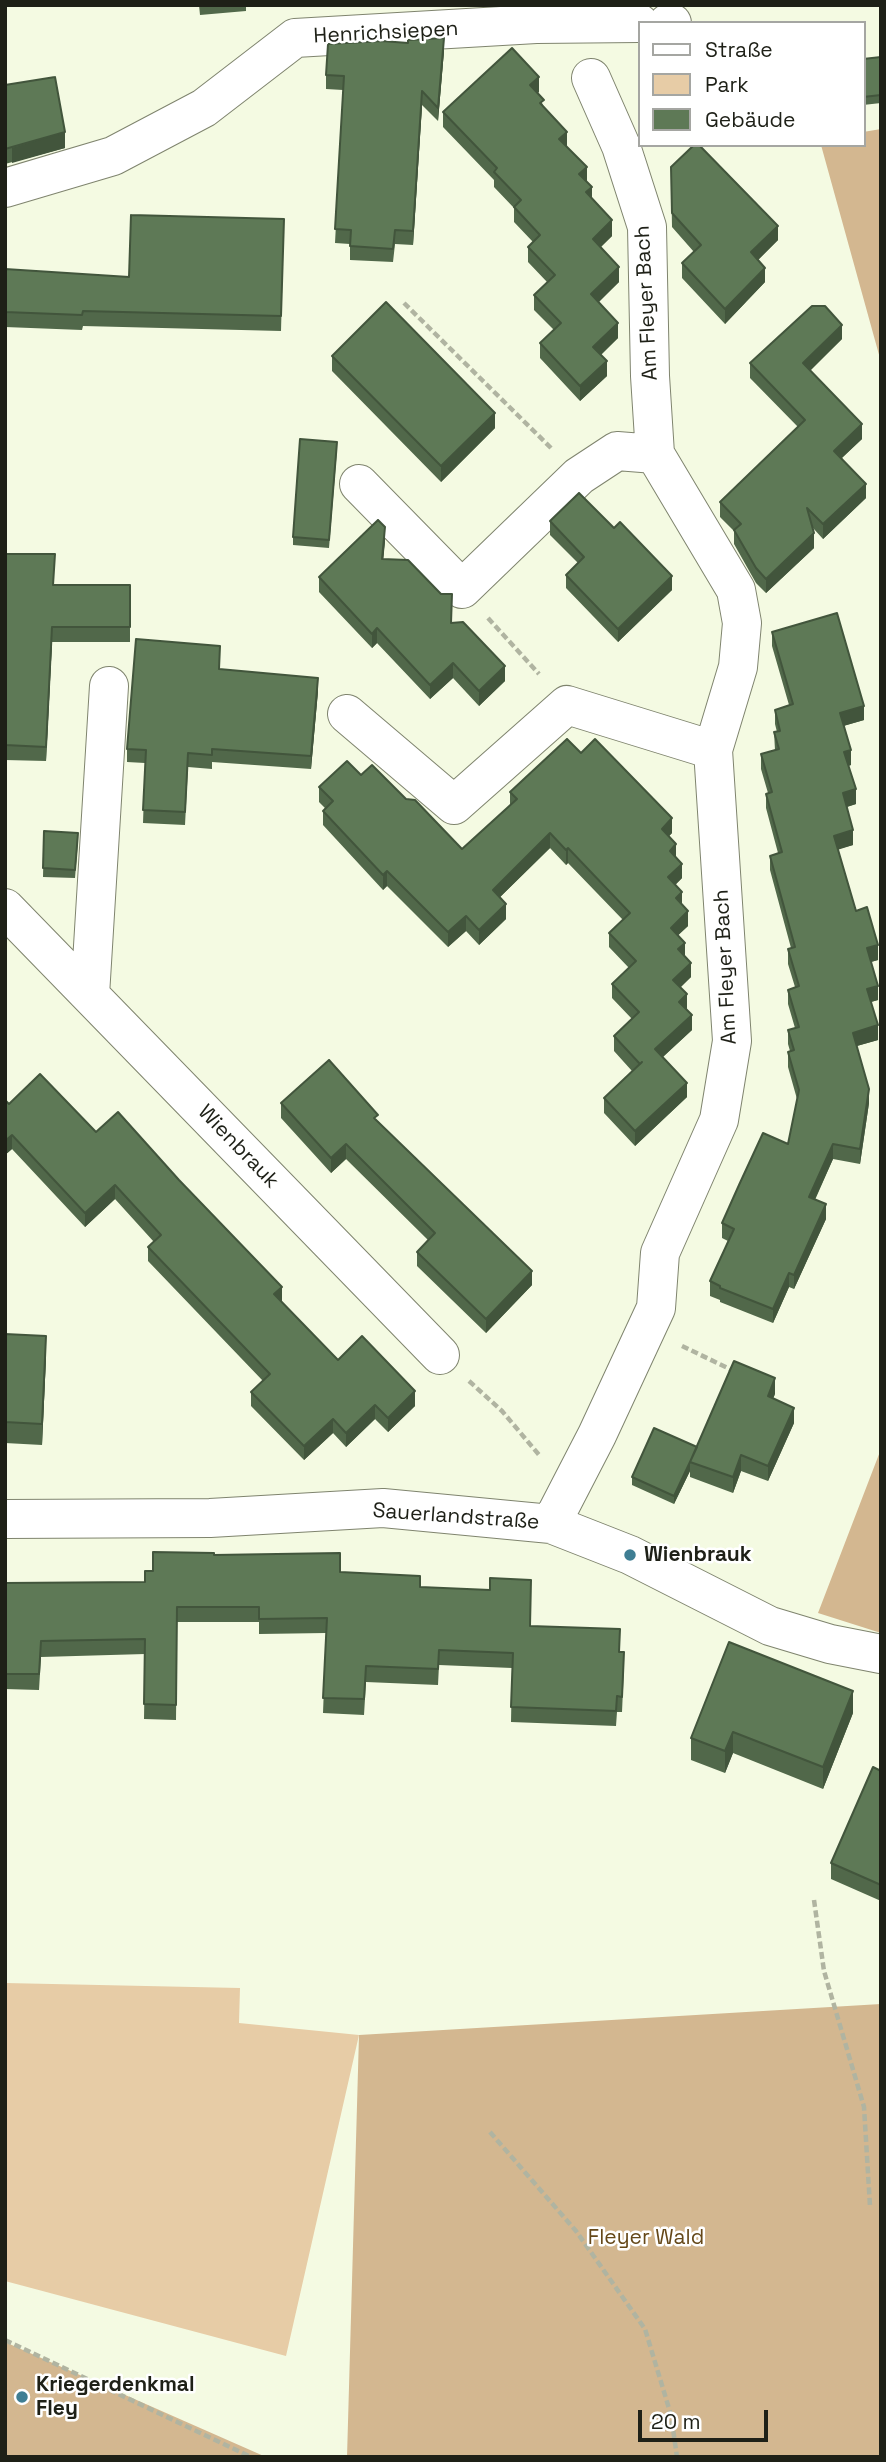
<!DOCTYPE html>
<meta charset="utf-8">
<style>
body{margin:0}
#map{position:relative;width:886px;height:2462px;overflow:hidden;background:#f4fae2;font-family:"Space Grotesk",sans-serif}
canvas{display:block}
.frame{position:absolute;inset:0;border:7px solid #1e2017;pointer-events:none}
.legend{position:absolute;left:638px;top:21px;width:228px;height:126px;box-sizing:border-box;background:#fff;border:2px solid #a5a6a2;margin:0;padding:9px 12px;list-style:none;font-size:21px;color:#1e2017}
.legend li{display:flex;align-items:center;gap:14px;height:35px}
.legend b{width:35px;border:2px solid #a5a6a2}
.scale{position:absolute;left:638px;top:2410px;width:130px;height:32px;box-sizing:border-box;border:4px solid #1e2017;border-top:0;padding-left:9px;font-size:21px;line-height:24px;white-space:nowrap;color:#1e2017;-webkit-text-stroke:5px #fff;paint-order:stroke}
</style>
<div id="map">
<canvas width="886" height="2462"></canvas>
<div class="frame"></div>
<ul class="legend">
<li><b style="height:9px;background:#fff"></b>Straße</li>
<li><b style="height:19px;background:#e7cca6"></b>Park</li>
<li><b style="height:19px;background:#5e7956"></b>Gebäude</li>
</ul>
<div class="scale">20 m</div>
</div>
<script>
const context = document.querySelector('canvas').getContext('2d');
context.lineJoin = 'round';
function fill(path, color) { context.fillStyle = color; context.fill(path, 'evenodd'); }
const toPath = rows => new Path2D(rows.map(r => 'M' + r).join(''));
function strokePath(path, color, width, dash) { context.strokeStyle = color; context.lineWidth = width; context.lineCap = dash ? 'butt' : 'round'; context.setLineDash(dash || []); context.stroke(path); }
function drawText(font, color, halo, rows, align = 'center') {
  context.font = font + ' "Space Grotesk",sans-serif'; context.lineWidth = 5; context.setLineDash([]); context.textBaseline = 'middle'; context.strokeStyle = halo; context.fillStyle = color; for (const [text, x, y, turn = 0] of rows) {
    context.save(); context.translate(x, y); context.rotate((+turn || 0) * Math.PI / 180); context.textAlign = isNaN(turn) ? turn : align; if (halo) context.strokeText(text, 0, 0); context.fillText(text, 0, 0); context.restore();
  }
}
const green = toPath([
 [5,1983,240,1988,239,2023,359,2035,286,2356,5,2281]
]);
const forest = toPath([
 [881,129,881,362,821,145,863,145,863,132],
 [881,1449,881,1633,818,1613],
 [881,2004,881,2457,347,2457,359,2035],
 [5,2342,266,2457,5,2457]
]);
const path = toPath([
 [404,303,551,448],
 [488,618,539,674],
 [682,1346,734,1371],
 [469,1381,502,1411,540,1456],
 [814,1900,824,1971,864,2107,870,2206],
 [490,2132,576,2231,645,2329,671,2415,677,2457],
 [5,2340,251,2457]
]);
const minor = toPath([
 [668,23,672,23],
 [591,78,621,146,647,227,650,376,655,454],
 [5,188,113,156,204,108,295,38,536,24,639,23],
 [359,484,462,589,579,476,617,451,655,454,736,590,742,623,738,667,713,750,732,1041,719,1120,660,1253,656,1308,597,1435,551,1524],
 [347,714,454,805,567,705,713,750],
 [5,908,440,1355],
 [90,995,109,686],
 [5,1519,210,1518,383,1508,551,1524,630,1555,770,1626,830,1644,881,1654]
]);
const wall = toPath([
 [199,5,246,5,246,11,200,15],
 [444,51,438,121,422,105,413,245,395,244,393,262,350,260,350,244,335,243,343,90,326,89,326,75],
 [881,57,881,103,863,105,863,59],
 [5,85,65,148,5,164],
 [539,92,537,93,544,107,587,183,592,198,612,236,601,247,619,282,598,302,618,338,601,355,607,376,580,401,540,358,540,343,554,330,534,310,534,295,547,282,528,262,528,247,533,242,514,222,514,208,494,187,494,180,443,127,443,112],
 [671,167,778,240,758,260,765,282,725,324,682,278,682,263,694,252,672,227],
 [284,219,281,331,83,326,82,330,5,327,5,269,129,277],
 [842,339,810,370,862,439,842,458,866,498,823,539,813,528,814,548,766,593,756,583,734,544,734,531,720,517,720,502,798,427,750,378,750,363],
 [332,356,495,428,441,482,332,371],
 [337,450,329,548,293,545,293,537],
 [550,521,672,590,618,642,566,588,566,575,578,563,550,535],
 [385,541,383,559,452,623,505,681,479,706,453,678,430,699,377,643,372,648,319,592,319,577],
 [5,554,54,585,130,585,130,642,52,642,46,761,5,760],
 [772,632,864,720,843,726,851,765,848,766,856,804,847,807,853,845,838,849,856,911,878,960,871,962,878,1000,871,1002,878,1040,857,1046,869,1103,860,1164,833,1159,815,1200,826,1219,794,1289,789,1287,773,1323,720,1302,720,1300,710,1296,710,1281,728,1241,722,1238,722,1223,788,1144,797,1099,788,1067,788,1052,790,1051,788,1044,788,1030,795,1028,788,1004,788,990,795,987,788,964,788,949,791,948,770,870,770,856,778,853,766,808,766,794,768,793,761,769,761,754,775,750,774,732,777,732,775,724,775,710,789,705,772,646],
 [220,659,220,670,318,691,311,769,212,762,212,769,188,767,185,825,143,823,145,763,127,762,127,749],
 [581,753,672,833,669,836,676,858,682,878,675,885,688,926,678,935,691,977,680,987,692,1030,663,1057,687,1097,635,1146,604,1113,604,1098,632,1071,614,1051,614,1036,632,1019,612,998,612,984,629,968,609,947,609,933,623,920,568,863,566,865,550,848,500,897,506,919,479,945,466,931,448,947,387,886,383,890,323,825,323,811,325,808,319,802,319,787,361,775,406,799,462,849,510,805,510,792],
 [44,831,78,841,75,878,43,877],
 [5,1100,9,1104,96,1132,282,1301,281,1302,338,1360,415,1406,388,1432,375,1419,346,1447,333,1433,304,1460,251,1406,251,1392,263,1381,148,1261,148,1247,154,1242,115,1199,85,1227,12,1149,5,1155],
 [281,1103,378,1121,532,1285,486,1333,417,1266,417,1252,428,1240,346,1159,331,1173,281,1118],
 [5,1334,46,1357,42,1445,5,1443],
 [775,1394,773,1398,794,1423,768,1481,741,1471,733,1493,690,1477,690,1471,674,1504,632,1485,632,1477,697,1447],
 [214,1555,340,1572,420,1587,530,1626,620,1652,624,1667,622,1712,617,1712,616,1726,511,1722,512,1668,439,1665,438,1685,366,1682,364,1715,323,1713,326,1633,259,1634,259,1622,177,1622,176,1720,144,1719,145,1654,41,1657,39,1690,5,1689,5,1583,145,1582,153,1571],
 [853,1713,823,1789,733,1753,725,1773,691,1760,691,1738],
 [881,1771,881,1901,831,1879,831,1863]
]);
const shadedWall = toPath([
 [444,38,444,51,438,121,438,108],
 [539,77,539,92,530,100,530,85],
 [422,91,422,105,413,245,413,231],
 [65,132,65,148,12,163,12,148],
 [567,132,567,147,559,139],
 [587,167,587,183,579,174],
 [592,187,592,203,586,192],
 [612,220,612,236,593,254,593,239],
 [778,226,778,240,751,267,751,252],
 [619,267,619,282,591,310,591,294],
 [765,268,765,282,725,324,725,309],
 [618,323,618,338,593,362,593,347],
 [842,325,842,339,803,378,803,363],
 [607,361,607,376,580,401,580,386],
 [495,413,495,428,441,482,441,466],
 [862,424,862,439,834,465,834,451],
 [866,484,866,498,823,539,823,524],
 [385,527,385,541,382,574,382,559],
 [814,533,814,548,766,593,766,579],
 [672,576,672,590,618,642,618,629],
 [52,627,52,642,46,761,46,747],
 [377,628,377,643,372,648,372,634],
 [453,663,453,678,430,699,430,685],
 [505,666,505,681,479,706,479,691],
 [318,678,318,691,311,769,311,756],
 [864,706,864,720,840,727,840,713],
 [851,750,851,765,844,767,844,752],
 [856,789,856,804,843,808,843,793],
 [672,818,672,833,662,843,662,829],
 [853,830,853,845,834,851,834,836],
 [550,833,550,848,493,904,493,890],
 [676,844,676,859,670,851],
 [568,848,568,863,566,865,566,850],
 [682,864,682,878,668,892,668,877],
 [387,871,387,886,383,890,383,875],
 [682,892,682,906,676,898],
 [506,904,506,919,479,945,479,930],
 [688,911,688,926,671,942,671,928],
 [466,916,466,931,448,947,448,932],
 [685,943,685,957,678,949],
 [878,945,878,960,867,963,867,948],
 [691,963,691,977,673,995,673,980],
 [878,986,878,1000,867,1003,867,989],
 [687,994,687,1009,679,1017,679,1002],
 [692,1015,692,1030,655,1064,655,1049],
 [878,1025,878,1040,853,1047,853,1033],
 [687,1083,687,1097,635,1146,635,1131],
 [869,1089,869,1103,860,1164,860,1149],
 [12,1135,12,1149,5,1155,5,1141],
 [346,1144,346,1159,331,1173,331,1158],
 [833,1144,833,1159,809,1212,809,1197],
 [115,1185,115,1199,85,1227,85,1213],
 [826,1204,826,1219,794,1289,794,1275],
 [532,1271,532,1285,486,1333,486,1319],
 [789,1273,789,1287,773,1323,773,1309],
 [282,1287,282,1301,274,1308,274,1294],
 [46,1336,46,1357,42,1445,42,1424],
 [775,1378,775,1394,768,1411,768,1396],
 [415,1391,415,1406,388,1432,388,1418],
 [375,1405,375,1419,346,1447,346,1433],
 [794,1408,794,1423,768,1481,768,1466],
 [333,1419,333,1433,304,1460,304,1446],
 [741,1455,741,1471,733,1493,733,1477],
 [690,1462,690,1471,674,1504,674,1496],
 [853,1691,853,1713,823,1789,823,1767],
 [733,1732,733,1753,725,1773,725,1751]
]);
const building = toPath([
 [444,38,438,108,422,91,413,231,395,230,393,249,350,246,351,230,335,229,344,76,326,75,328,44,382,41,408,43,408,40,444,38],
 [512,48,539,77,530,85,544,100,540,103,567,132,559,139,587,167,579,174,592,187,586,192,612,220,593,239,619,267,591,294,618,323,593,347,607,361,580,386,540,343,561,323,534,295,555,275,528,247,540,235,514,207,521,200,494,172,497,168,443,112,512,48],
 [881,57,881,95,863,97,863,59,881,57],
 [55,77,65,132,5,149,5,85,55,77],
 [694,145,699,145,778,226,751,252,765,268,725,309,682,263,701,245,672,213,671,167,694,145],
 [131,215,284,219,281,316,83,311,82,315,5,312,5,269,129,277,131,215],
 [386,302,495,413,441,466,332,356,386,302],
 [812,306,825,306,842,325,803,363,862,424,834,451,866,484,823,524,807,508,814,533,766,579,756,568,734,530,741,524,720,502,805,420,750,363,812,306],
 [300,439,337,442,329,540,293,537,300,439],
 [579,493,614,528,620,522,672,576,618,629,566,575,584,557,550,521,579,493],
 [378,520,385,527,382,559,408,560,441,594,452,594,451,623,463,622,505,666,479,691,453,663,430,685,377,628,372,634,319,577,378,520],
 [5,554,55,554,53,585,130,585,130,627,52,627,46,747,5,745,5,554],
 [837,613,864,706,840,713,851,750,844,752,856,789,843,793,853,830,834,836,856,911,867,907,878,945,867,948,878,986,867,989,878,1025,853,1033,869,1089,860,1149,833,1144,809,1197,826,1204,794,1275,789,1273,773,1309,720,1288,720,1286,710,1281,734,1229,722,1223,739,1185,763,1133,788,1144,799,1090,788,1052,794,1050,788,1030,799,1027,788,990,799,986,788,949,795,947,770,856,782,852,766,794,772,792,761,754,779,749,774,732,780,731,775,710,793,704,772,632,837,613],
 [136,639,220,646,219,669,318,678,311,756,212,749,212,755,188,753,185,812,143,810,146,750,127,749,136,639],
 [567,739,581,753,595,739,672,818,662,829,676,844,670,851,682,864,668,877,682,892,676,898,688,911,671,928,685,943,678,949,691,963,673,980,687,994,679,1002,692,1015,655,1049,687,1083,635,1131,604,1098,642,1062,640,1064,614,1036,639,1012,612,984,636,961,609,933,630,913,568,848,566,850,550,833,493,890,506,904,479,930,466,916,448,932,387,871,383,875,323,811,333,801,319,787,347,761,361,775,372,765,406,799,415,800,462,849,517,799,510,792,567,739],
 [44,831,78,833,75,870,43,868,44,831],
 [329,1060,378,1115,374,1118,532,1271,486,1319,417,1252,435,1233,346,1144,331,1158,281,1103,329,1060],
 [40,1074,96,1132,118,1112,179,1180,282,1287,274,1294,338,1360,362,1336,415,1391,388,1418,375,1405,346,1433,333,1419,304,1446,251,1392,270,1374,148,1247,161,1235,115,1185,85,1213,12,1135,5,1141,5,1100,9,1104,40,1074],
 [5,1334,46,1336,42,1424,5,1422,5,1334],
 [734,1361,775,1378,768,1396,794,1408,768,1466,741,1455,733,1477,690,1462,734,1361],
 [654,1428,697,1447,674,1496,632,1477,654,1428],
 [153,1552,214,1553,214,1555,340,1553,340,1572,420,1576,420,1587,490,1590,490,1578,531,1580,530,1626,620,1629,619,1652,624,1652,622,1697,617,1696,616,1711,511,1707,513,1653,439,1650,438,1669,366,1666,364,1699,323,1698,327,1618,259,1619,259,1607,177,1607,176,1705,144,1704,145,1639,41,1641,39,1674,5,1674,5,1583,145,1582,145,1571,153,1571,153,1552],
 [729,1642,853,1691,823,1767,733,1732,725,1751,691,1738,729,1642],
 [873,1767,881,1771,881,1885,831,1863,873,1767]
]);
const markers = [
 [630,1555,7,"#3f7e93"],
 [22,2397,7,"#3f7e93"]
];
const streetNames = [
 ["Henrichsiepen",386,33,-3],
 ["Am Fleyer Bach",647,303,-93],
 ["Am Fleyer Bach",726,967,-93],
 ["Wienbrauk",238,1147,46],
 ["Sauerlandstraße",456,1517,4]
];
const poiNames = [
 ["Wienbrauk",644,1555],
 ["Kriegerdenkmal",36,2385],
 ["Fley",36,2409]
];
const parkNames = [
 ["Fleyer Wald",646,2238]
];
fill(green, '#e7cca6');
fill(forest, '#d3b790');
strokePath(minor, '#7f846e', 40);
strokePath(path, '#b0b4a1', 4.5, [7, 3.5]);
strokePath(minor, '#fff', 38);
fill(wall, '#51684a');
fill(shadedWall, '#42553c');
fill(building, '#5e7956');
strokePath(building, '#42553c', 2);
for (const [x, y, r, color] of markers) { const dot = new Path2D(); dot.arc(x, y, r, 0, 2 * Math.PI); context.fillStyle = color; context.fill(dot); strokePath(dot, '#fff', 2.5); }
drawText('21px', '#1e2017', '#fff', streetNames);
drawText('bold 21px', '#1e2017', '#fff', poiNames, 'left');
drawText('21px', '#654819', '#fff', parkNames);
</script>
